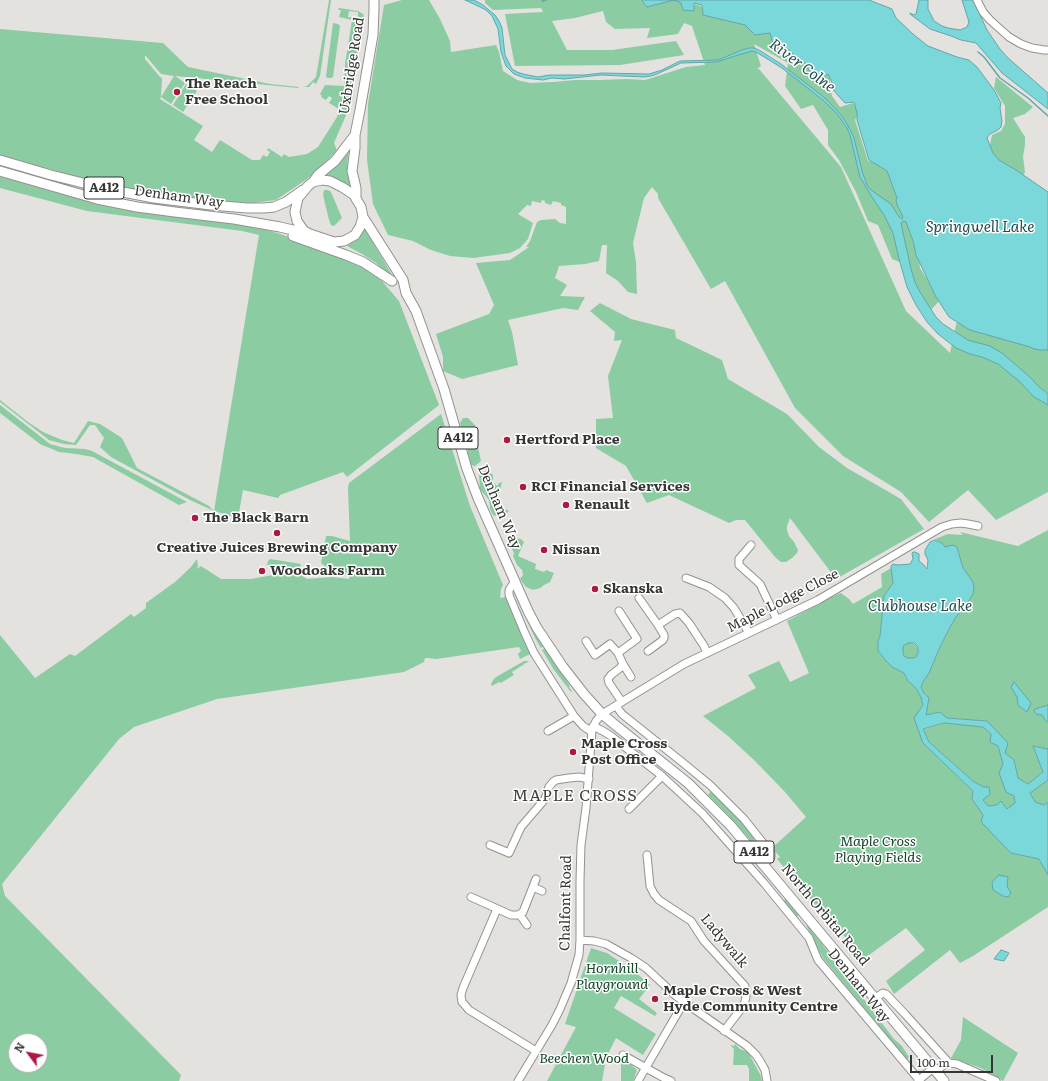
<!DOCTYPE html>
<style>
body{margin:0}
#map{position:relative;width:1048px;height:1081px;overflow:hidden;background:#e3e2de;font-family:Literata,serif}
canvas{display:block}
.north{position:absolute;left:8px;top:1033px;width:40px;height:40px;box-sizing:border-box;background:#fff;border:1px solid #aeaead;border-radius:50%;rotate:302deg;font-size:11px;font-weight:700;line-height:16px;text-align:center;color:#353533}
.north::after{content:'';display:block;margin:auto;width:14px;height:18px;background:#ad1940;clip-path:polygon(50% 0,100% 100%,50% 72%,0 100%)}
.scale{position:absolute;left:910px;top:1055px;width:83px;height:18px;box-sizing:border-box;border:2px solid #353533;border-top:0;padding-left:5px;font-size:12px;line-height:14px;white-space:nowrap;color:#353533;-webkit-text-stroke:3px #fff;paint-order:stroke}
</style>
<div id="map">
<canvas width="1048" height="1081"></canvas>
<div class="north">N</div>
<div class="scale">100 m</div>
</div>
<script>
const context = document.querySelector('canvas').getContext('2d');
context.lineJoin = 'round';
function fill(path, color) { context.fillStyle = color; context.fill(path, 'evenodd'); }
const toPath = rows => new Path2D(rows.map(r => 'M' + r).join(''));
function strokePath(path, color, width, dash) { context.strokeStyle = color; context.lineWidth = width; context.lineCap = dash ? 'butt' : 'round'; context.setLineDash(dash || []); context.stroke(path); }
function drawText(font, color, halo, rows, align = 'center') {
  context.font = font + ' Literata,serif'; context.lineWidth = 3; context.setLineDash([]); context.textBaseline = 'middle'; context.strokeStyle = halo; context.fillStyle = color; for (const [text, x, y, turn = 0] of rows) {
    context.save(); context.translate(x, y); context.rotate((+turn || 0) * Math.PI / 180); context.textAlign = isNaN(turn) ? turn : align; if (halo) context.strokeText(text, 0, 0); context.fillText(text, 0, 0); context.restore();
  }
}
const green = toPath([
 [329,0,331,0,320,76,316,84,313,82,309,87,303,87,307,86,316,77],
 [402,0,429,0,440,19,450,41,451,52,496,45,499,52,503,71,517,80,530,83,553,82,575,80,599,80,627,79,645,80,686,67,705,65,692,26,684,23,678,34,647,38,650,28,615,29,606,22,603,11,575,18,552,21,567,50,612,50,676,41,684,55,620,65,515,66,505,14,543,12,541,8,493,10,485,3,485,0,640,0,648,5,669,0,678,0,693,9,695,4,701,6,705,15,718,16,771,32,788,47,829,71,832,96,840,107,853,103,859,113,855,120,868,161,887,165,917,232,920,268,940,300,931,310,914,287,907,265,892,259,878,225,868,221,856,192,839,160,828,145,828,130,813,105,801,109,785,86,788,63,754,44,761,66,757,69,759,69,841,167,906,311,950,353,958,316,1048,341,1048,492,996,520,968,490,929,522,901,492,843,456,795,408,725,281,711,289,658,198,658,194,652,187,644,198,633,243,636,262,637,294,628,292,618,281,606,273,607,245,602,245,599,261,585,264,559,266,555,278,567,285,560,296,585,297,578,310,563,308,508,320,512,332,518,365,462,379,443,371,443,357,436,334,489,314,494,305,476,263,510,260,529,247,526,247,530,241,537,222,541,220,555,219,560,223,566,224,566,207,561,205,561,203,553,201,551,205,545,203,545,201,542,200,541,203,532,201,531,206,527,205,518,214,533,223,528,239,520,248,510,253,473,258,450,256,431,250,413,241,388,235,373,204,367,160,368,104,384,5],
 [339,8,358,11,363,14,365,18,361,19,358,16,358,12,349,11,348,17,358,18,361,21,353,98,344,120,334,143,337,151,307,179,276,200,252,203,210,201,148,193,78,177,0,155,0,29,163,43,188,67,270,84,299,87,298,88,175,76,185,83,171,104,161,97,160,99,203,126,194,140,212,152,220,140,252,160,260,160,263,155,267,157,270,152,267,150,268,148,282,157,284,154,289,157,307,154,318,147,337,117,339,109,329,103,332,98,329,96,326,100,321,97,322,96,320,94,325,85,344,86,345,64,352,20,339,17,341,10,338,10],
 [145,55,161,74,174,76,161,97,162,78,160,77,145,59],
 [333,23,338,24,340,26,333,77,331,78,327,78,326,76],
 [996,77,1033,107,1025,114,1013,118,1025,137,1025,145,1023,157,1025,172,1021,180,988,154,992,135,1001,131,1005,124,1005,106,994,88],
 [186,84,197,91,183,112,173,105],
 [349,149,347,165,350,187,339,180,324,175,338,163],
 [0,176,67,194,235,222,262,228,325,249,350,259,350,261,366,270,382,281,399,301,439,405,347,477,343,472,280,495,278,498,243,490,238,518,214,511,190,500,111,457,100,447,104,438,95,425,90,425,76,445,64,444,49,440,0,402,0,400,28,422,43,432,62,440,74,443,88,421,100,424,122,438,137,468,209,506,214,511,259,235,242,231,87,211,0,188],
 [324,190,328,190,331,192,342,218,334,226,331,225,329,220,323,195],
 [363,228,365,229,398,285,390,276,376,263,362,254,347,246,358,237],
 [600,303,631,319,675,330,676,338,722,360,728,379,787,414,819,447,847,468,901,499,924,529,836,579,790,518,787,526,787,530,789,536,794,542,798,550,797,553,792,558,786,562,781,562,775,557,745,520,736,520,729,523,669,495,647,503,626,466,596,448,596,419,613,418,608,376,622,340,614,341,615,332,590,311],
 [0,405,50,444,65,448,85,449,92,451,187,502,179,505,93,457,76,454,59,452,40,444,0,413],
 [441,414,470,506,503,585,501,589,500,598,506,597,531,652,530,654,520,659,518,654,521,651,519,647,436,659,428,658,425,658,424,662,404,672,217,699,134,727,119,739,2,884,5,896,181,1075,179,1081,0,1081,0,635,35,678,70,654,75,656,131,614,134,617,146,608,146,603,175,582,190,568,197,559,198,566,197,569,201,566,221,579,251,579,273,575,272,565,267,565,268,561,270,559,301,564,298,573,307,579,332,577,349,579,350,575,333,573,321,563,326,536,332,536,350,541,348,488,349,483],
 [16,1041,40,1041,40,1065,16,1065],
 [463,418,468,418,475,425,476,432,473,438,477,442,481,461,475,466,470,465,467,455,468,450,465,445,460,423],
 [487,470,493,475,493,482,497,486,499,483,502,482,496,505,509,511,502,518,493,515,490,509,489,500,480,489,479,475],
 [1048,530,1048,748,1047,749,1034,746,1043,772,1029,784,1018,778,1014,760,1005,753,987,721,926,716,927,695,923,692,921,687,923,682,929,673,940,647,950,627,956,617,969,577,963,568,957,547,945,547,942,543,935,539,948,534,963,535,960,532,1018,546],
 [514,538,521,539,524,542,518,556,536,564,535,569,544,572,546,570,554,573,550,582,544,585,540,588,533,590,526,587,520,579,523,575,522,570,517,565,513,556,514,553,510,545],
 [891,568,893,577,893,583,884,596,880,636,878,641,878,651,887,662,892,667,904,673,908,681,916,688,921,697,923,705,923,743,973,791,972,799,1011,853,1039,859,1048,875,1048,907,973,956,960,963,950,950,894,994,886,981,925,950,906,928,865,958,823,914,777,859,780,857,772,848,806,817,785,792,755,761,728,736,703,716,756,688,748,675,779,661,790,682,809,673,787,621,829,598,841,593,849,599,853,604,882,587,881,574],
 [514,592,515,592,532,626,543,647,541,648,535,638],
 '902 651a8 8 0 1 1 16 0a8 8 0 1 1-16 0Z',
 [545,648,570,686,569,687,572,691,571,692,554,670,542,650],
 [524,661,529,661,512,672,514,675,512,676,501,683,499,682,492,686,491,684,493,680,496,677],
 [944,723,983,727,991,734,998,746,1003,764,1014,796,1015,803,1007,809,997,805,988,806,983,800,984,787,974,782,929,742,923,730],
 [1048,780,1048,802,1044,805,1035,802,1030,793],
 [711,791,732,810,755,839,752,842,729,816,708,795],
 [786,899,800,914,795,918,782,902],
 [804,920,894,1039,902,1046,909,1057,907,1060,823,958,813,940],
 [591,948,607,953,634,971,650,985,639,999,657,1013,655,1016,621,996,614,1008,656,1034,643,1055,616,1038,606,1058,602,1081,547,1081,576,1027,565,1024],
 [963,1017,1018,1053,1003,1081,981,1068,951,1058,961,1040],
 [735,1044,740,1049,748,1052,761,1076,762,1081,749,1081,749,1069,747,1065,733,1065,734,1049,730,1045,734,1046],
 [621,1063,630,1064,637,1070,633,1081,621,1081]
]);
const water = toPath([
 [465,0,474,0,483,5,495,15,499,21,502,28,505,55,512,69,517,72,523,74,538,77,549,75,584,75,602,73,649,74,662,70,680,61,718,60,742,50,749,48,754,48,759,50,781,64,820,94,826,99,842,116,850,129,854,138,862,171,867,185,871,190,891,204,899,217,902,219,903,217,897,205,896,200,897,198,887,171,869,160,857,120,857,113,854,102,845,103,834,91,833,85,828,74,822,79,809,71,806,64,787,49,773,44,770,33,755,35,745,25,703,15,702,5,694,3,694,11,683,10,681,3,674,0,647,7,641,0,869,0,892,9,896,18,913,34,928,46,957,57,969,60,977,67,994,90,1001,103,1000,108,1002,121,1001,127,998,130,990,134,987,138,993,153,999,160,1016,170,1048,192,1048,350,1040,350,1034,349,1030,347,970,330,949,317,936,297,916,255,913,241,906,222,903,221,901,223,911,269,915,282,920,292,936,317,943,324,968,340,990,346,1002,353,1031,378,1037,385,1048,394,1048,405,1034,397,1019,381,998,364,982,357,970,354,956,348,938,334,927,322,916,305,907,287,899,259,893,233,884,215,872,197,860,177,850,135,847,128,838,115,824,101,782,68,756,52,752,51,738,55,717,62,681,63,657,74,651,76,644,77,601,75,564,79,552,78,543,80,525,78,514,74,506,66,501,52,498,29,492,16,486,10,480,7,465,0],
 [919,0,928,0,928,9,934,21,942,26,948,28,960,30,967,27,969,22,962,0,973,0,987,30,1000,49,1007,57,1048,93,1048,109,1002,73,976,43,961,40,951,36,930,29,910,14,910,13,914,15,916,14,919,0],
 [935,540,942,543,945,547,953,545,957,547,963,568,973,582,974,588,973,594,968,602,956,617,950,627,940,647,929,673,923,682,921,687,923,692,929,698,926,715,940,712,947,718,987,721,1008,743,1005,753,1014,760,1018,778,1028,784,1043,772,1033,746,1047,749,1048,748,1048,780,1030,793,1035,802,1044,805,1048,802,1048,875,1039,859,1011,853,981,822,983,815,972,799,973,791,923,743,914,718,923,705,921,697,916,688,908,681,904,673,892,667,887,662,878,651,878,641,880,636,884,596,893,583,891,566,893,564,898,565,910,564,913,559,912,553,913,552,915,552,919,554,919,561,923,564,927,569,928,560,925,554,925,550,930,542,935,540],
 [909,643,914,643,918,647,918,653,916,657,913,658,908,658,904,656,903,653,903,648,904,645,909,643],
 [944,723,983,727,991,734,990,742,998,746,1003,764,999,773,1006,792,1014,796,1015,803,1007,809,1001,801,997,805,988,806,983,800,990,794,989,787,984,787,974,782,929,742,923,729,944,723],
 [1014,682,1031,703,1027,712,1018,705,1017,697,1011,687,1014,682],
 [1048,705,1048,722,1046,721,1042,715,1036,714,1034,711,1035,709,1048,705],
 [999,875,1008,877,1007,886,1011,893,1008,897,1003,896,993,890,992,882,999,875],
 [1001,950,1007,952,1009,953,1004,961,994,959,997,955,1001,950]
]);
const stream = toPath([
 [542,0,543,1,546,0],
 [978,52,984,57,1000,78,1028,98,1048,116]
]);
const minor = toPath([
 [977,0,983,12,990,20,1009,37,1021,44,1032,48,1044,50,1048,50],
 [751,545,739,559,739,565,760,584,777,620],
 [686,578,709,587,725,598,734,608,749,633],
 [515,581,509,590,509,595,524,631,534,653,574,716,583,726,589,730,592,730],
 [639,598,658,625,664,635,664,638,663,640,648,651],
 [619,611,637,639,618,653,623,664,620,668,611,675,608,679,609,683,622,702],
 [658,625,675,614,680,613,689,623,704,646,707,653],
 [586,641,595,655,610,644,618,653],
 [623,664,631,677],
 [616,706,622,714,682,762,710,785,744,819,771,853,771,857,764,864],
 [593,726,603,731,611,736,662,776,703,814,764,883,809,938,818,960,920,1081],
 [548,731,574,716],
 [629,809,662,776],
 [490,845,509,853,521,827,545,799,549,787,553,782,556,780,569,778,579,777,589,779],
 [647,855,650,886,654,894,659,900,691,921,704,941,745,986,746,997,744,1005,724,1031],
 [533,887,542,891],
 [471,897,511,915,518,915,523,912,536,879],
 [497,909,463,988,461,995,462,1002,464,1004,469,1010,536,1051],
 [520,915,527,925],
 [580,940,594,941,606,944,631,958,646,968,676,996,684,1002,747,1046,756,1055,760,1061,765,1070,767,1081],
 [875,998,883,993,886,994,905,1014,949,1063],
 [623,1055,664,1078,671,1081],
 [936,1072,942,1066,946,1064,949,1063,957,1064,996,1081],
 [518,1081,552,1025,560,1009,571,983,579,955,580,940,580,881,581,845,586,808,592,730,596,721,602,714,684,664,818,600,942,527,952,524,961,523,968,524,978,526],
 [638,1081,684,1002],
 [918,1081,933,1068]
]);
const major = toPath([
 [0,160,51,175,107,189,154,198,211,205,247,208,264,208,274,207,286,202,303,190],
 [0,171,97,199,137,207,175,212,234,219,280,227,310,234],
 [322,180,330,181,342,187,354,195,361,207,363,217,360,227,355,235,344,241,334,242,310,234,304,231,297,221,295,212,298,198,308,186,313,182,322,180],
 [313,182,318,175,335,161,355,135],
 [356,199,356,188,352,171,355,148,355,135,360,110,373,35,374,9,374,0],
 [363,217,403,280,406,293,416,311,444,389,467,469,478,498,528,611,537,628,563,667,584,694,602,714,614,724,688,783,731,826,944,1081],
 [293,236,346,255,363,262,392,281]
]);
const markers = [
 [177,92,4,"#ad1940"],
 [507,440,4,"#ad1940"],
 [523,487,4,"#ad1940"],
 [566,505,4,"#ad1940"],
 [195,518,4,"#ad1940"],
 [277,533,4,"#ad1940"],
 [544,550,4,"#ad1940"],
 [262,571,4,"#ad1940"],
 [595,589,4,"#ad1940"],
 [573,752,4,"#ad1940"],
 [655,999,4,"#ad1940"]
];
const shields = [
 [104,188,40],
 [458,438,40],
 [754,852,40]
];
const shieldNames = [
 ["A412",104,188],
 ["A412",458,438],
 ["A412",754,852]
];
const streetNames = [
 ["Uxbridge Road",352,66,-81],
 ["Denham Way",179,197,8],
 ["Denham Way",499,507,67],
 ["Maple Lodge Close",783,601,-27],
 ["Chalfont Road",566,903,-89],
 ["North Orbital Road",825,915,50],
 ["Ladywalk",724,941,50],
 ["Denham Way",859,986,51]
];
const poiNames = [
 ["The Reach",185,84],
 ["Free School",185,100],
 ["Hertford Place",515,440],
 ["RCI Financial Services",531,487],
 ["Renault",574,505],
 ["The Black Barn",203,518],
 ["Creative Juices Brewing Company",277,548,"center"],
 ["Nissan",552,550],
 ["Woodoaks Farm",270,571],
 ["Skanska",603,589],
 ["Maple Cross",581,744],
 ["Post Office",581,760],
 ["Maple Cross & West",663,991],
 ["Hyde Community Centre",663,1007]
];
const parkNames = [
 ["Maple Cross",878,842],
 ["Playing Fields",878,858],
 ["Hornhill",612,969],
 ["Playground",612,985],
 ["Beechen Wood",584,1059]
];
const waterNames = [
 ["River Colne",802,66,37],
 ["Springwell Lake",980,228],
 ["Clubhouse Lake",920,607]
];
const quarterNames = [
 ["MAPLE CROSS",575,796]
];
fill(green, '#8ccca3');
fill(water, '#7ad7da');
strokePath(water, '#65a6a8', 1);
strokePath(stream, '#65a6a8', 1.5);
strokePath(minor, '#93928f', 9);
strokePath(major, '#93928f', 11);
strokePath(minor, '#fff', 7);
strokePath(major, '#fff', 9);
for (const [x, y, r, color] of markers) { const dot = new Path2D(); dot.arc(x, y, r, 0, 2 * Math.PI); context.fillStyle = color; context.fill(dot); strokePath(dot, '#fff', 1.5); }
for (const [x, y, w] of shields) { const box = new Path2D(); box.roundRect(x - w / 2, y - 11, w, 22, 3); context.fillStyle = '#fff'; context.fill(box); strokePath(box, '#353533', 1); }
drawText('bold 13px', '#353533', null, shieldNames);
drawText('14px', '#353533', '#fff', streetNames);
drawText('bold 14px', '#353533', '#fff', poiNames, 'left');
drawText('italic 14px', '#134529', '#fff', parkNames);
drawText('italic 15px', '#224d4e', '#fff', waterNames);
context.letterSpacing = '1px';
drawText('16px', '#41413e', '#fff', quarterNames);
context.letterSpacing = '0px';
</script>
